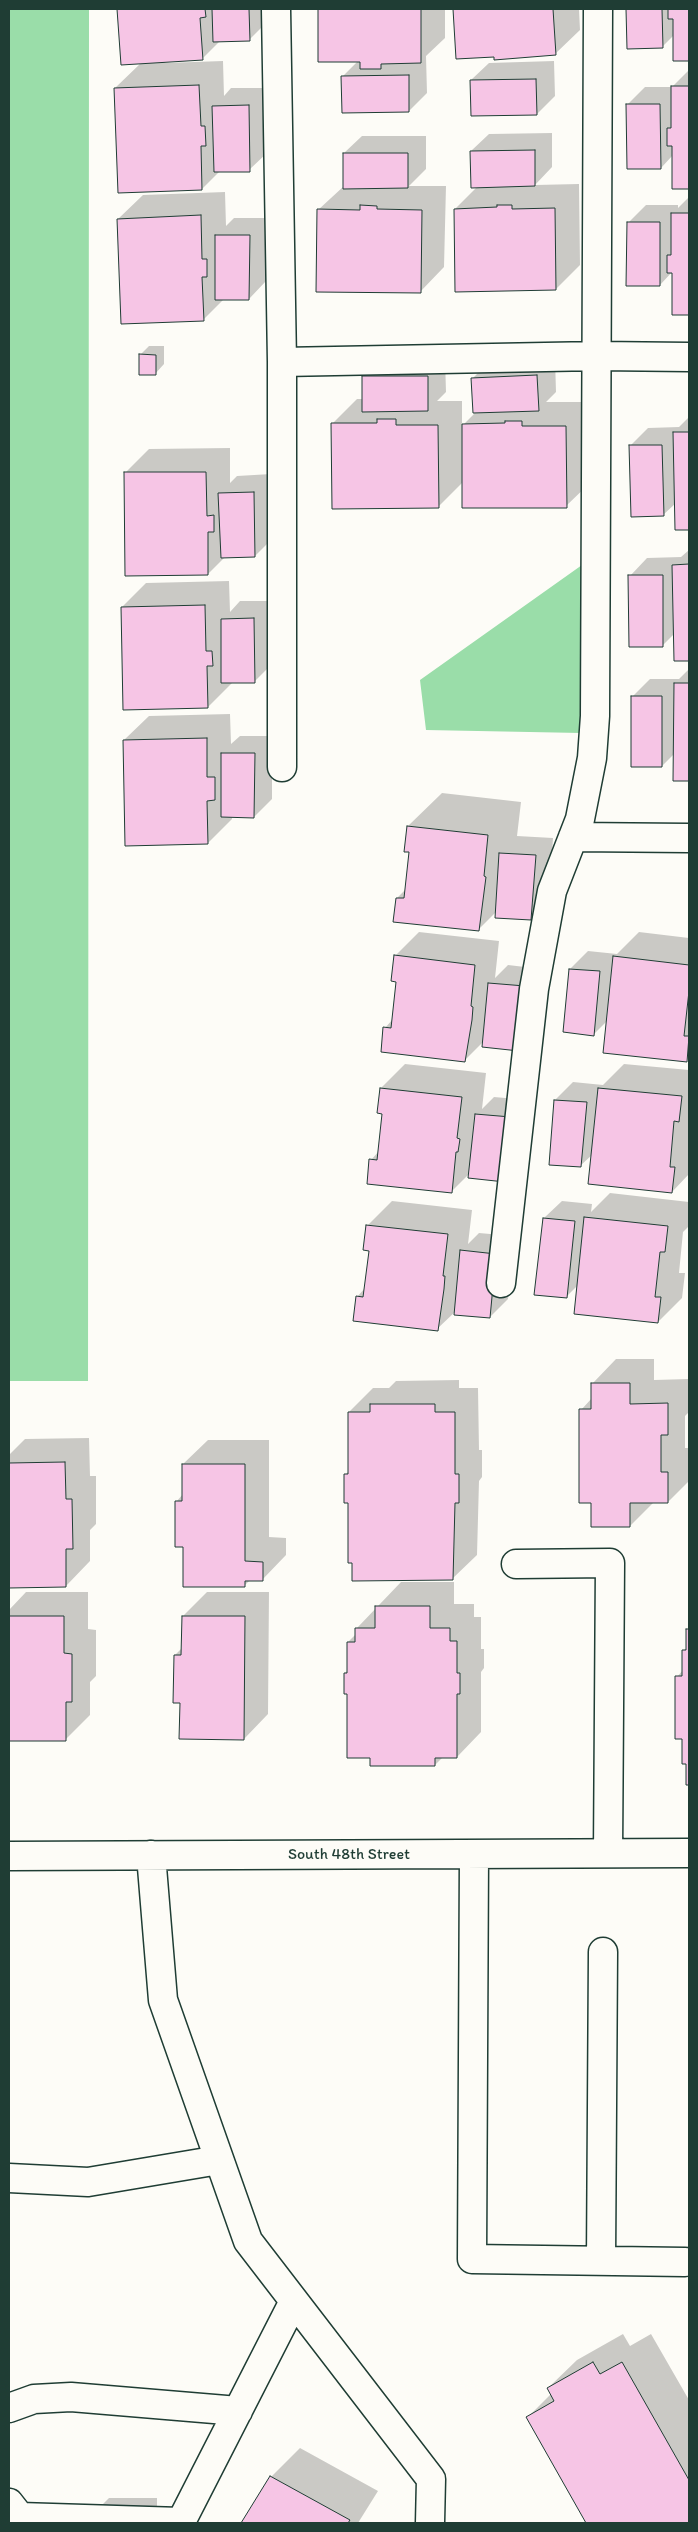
<!DOCTYPE html>
<style>
body{margin:0}
#map{position:relative;width:698px;height:2532px;overflow:hidden;background:#fdfcf7;font-family:Itim,sans-serif}
canvas{display:block}
.frame{position:absolute;inset:0;border:10px solid #1f3d34;pointer-events:none}
</style>
<div id="map">
<canvas width="698" height="2532"></canvas>
<div class="frame"></div>
</div>
<script>
const context = document.querySelector('canvas').getContext('2d');
context.lineJoin = 'round';
function fill(path, color) { context.fillStyle = color; context.fill(path, 'evenodd'); }
const toPath = rows => new Path2D(rows.map(r => 'M' + r).join(''));
function strokePath(path, color, width, dash) { context.strokeStyle = color; context.lineWidth = width; context.lineCap = dash ? 'butt' : 'round'; context.setLineDash(dash || []); context.stroke(path); }
function drawText(font, color, halo, rows, align = 'center') {
  context.font = font + ' Itim,sans-serif'; context.lineWidth = 4; context.setLineDash([]); context.textBaseline = 'middle'; context.strokeStyle = halo; context.fillStyle = color; for (const [text, x, y, turn = 0] of rows) {
    context.save(); context.translate(x, y); context.rotate((+turn || 0) * Math.PI / 180); context.textAlign = isNaN(turn) ? turn : align; if (halo) context.strokeText(text, 0, 0); context.fillText(text, 0, 0); context.restore();
  }
}
const green = toPath([
 [9,9,89,9,88,1381,9,1381],
 [582,565,581,733,426,730,420,680]
]);
const shadow = toPath([
 [118,9,267,9,267,22,249,40,220,41,202,59,165,61,165,63,223,61,224,96,231,88,266,88,267,153,249,170,220,171,202,189,115,88,142,62,122,63],
 [319,9,445,9,445,38,426,56,427,93,409,111,343,76,358,61,319,61],
 [454,9,579,9,580,30,555,54,457,58],
 [627,9,689,9,689,60,674,60,674,35,662,47,628,47],
 [554,61,555,96,537,114,471,80,489,63],
 [689,70,689,188,673,188,673,155,661,168,627,105,645,87,672,87],
 [552,133,552,167,535,185,579,184,580,265,556,289,455,209,478,186,471,151,489,134],
 [362,136,426,136,426,169,409,186,446,186,444,267,420,292,318,210,344,186,344,153],
 [225,192,226,226,234,218,267,218,266,281,249,299,224,299,203,320,118,219,143,195],
 [689,197,689,314,673,314,673,271,660,285,628,223,646,205,678,205,678,208],
 [149,346,164,346,164,364,155,374,140,355],
 [445,358,446,392,437,401,462,401,462,426,474,414,472,379,490,361,555,358,556,392,546,402,590,402,591,482,566,506,463,482,438,507,332,424,357,399,363,399,363,377,381,359],
 [689,417,689,529,676,529,676,503,663,515,630,446,648,428,679,427],
 [230,448,230,483,237,476,271,474,273,538,255,556,225,557,208,574,125,473,149,449],
 [689,550,689,659,675,660,675,633,663,645,630,576,647,558,681,557],
 [229,581,230,612,240,601,272,601,272,664,254,682,232,683,208,707,122,607,146,583],
 [689,669,689,780,674,780,675,753,662,766,632,697,650,679,679,679],
 [230,714,231,744,240,736,272,736,272,799,254,817,232,816,232,819,208,843,124,740,149,716],
 [442,793,521,802,517,836,553,838,549,901,531,919,497,911,478,930,397,898,406,889,410,851,408,826],
 [419,932,499,941,495,978,508,965,542,969,484,1041,465,1060,385,1028,393,1019,398,981,395,956],
 [639,932,689,938,689,1058,686,1061,607,1021,594,1034,570,969,588,951,617,954],
 [405,1064,486,1073,482,1109,494,1097,528,1100,470,1173,451,1192,371,1160,379,1151,383,1113,381,1088],
 [624,1064,689,1070,689,1174,672,1192,593,1154,580,1166,555,1100,573,1082,603,1085],
 [610,1193,689,1202,689,1226,683,1232,679,1273,685,1273,682,1298,658,1322,578,1285,566,1297,544,1218,562,1201,592,1204,591,1212],
 [392,1201,472,1210,468,1244,479,1233,513,1236,508,1299,490,1317,456,1311,437,1329,357,1297,365,1288,370,1250,367,1226],
 [616,1359,654,1359,654,1380,689,1379,689,1412,685,1416,685,1448,689,1448,689,1481,668,1502,654,1502,630,1526,592,1502,581,1410,592,1398,592,1384],
 [459,1380,459,1388,478,1388,479,1450,482,1450,482,1477,479,1481,477,1555,452,1579,349,1502,345,1475,349,1471,349,1412,373,1388,389,1388,396,1381],
 [89,1438,90,1476,96,1476,96,1524,90,1530,90,1561,66,1586,9,1586,9,1455,25,1439],
 [208,1440,269,1440,269,1537,286,1538,286,1555,262,1580,250,1580,244,1586,184,1546,177,1501,183,1494,183,1464],
 [401,1582,454,1582,454,1604,474,1604,474,1617,481,1617,481,1649,484,1649,484,1668,481,1672,481,1732,457,1757,443,1757,435,1765,371,1757,348,1693,345,1673,348,1670,348,1642,357,1633,357,1628],
 [26,1592,88,1592,88,1629,96,1630,96,1676,90,1682,90,1715,66,1739,9,1739,9,1610],
 [207,1592,269,1592,268,1714,244,1739,181,1701,175,1655,182,1648,183,1616],
 [689,1628,689,1784,688,1784,688,1763,677,1677,683,1670,683,1651,688,1647],
 [623,2334,630,2346,651,2334,689,2400,689,2523,587,2523,527,2418,551,2394,548,2388,577,2360],
 [300,2448,378,2491,358,2523,242,2523,271,2477],
 [109,2498,157,2498,157,2523,84,2523]
]);
const building = toPath([
 [117,9,205,9,206,17,200,18,203,60,121,65,117,9],
 [212,9,249,9,250,41,213,42,212,9],
 [318,9,421,9,421,63,381,64,381,69,360,69,360,62,318,62,318,9],
 [453,9,553,9,556,55,494,60,494,57,456,59,453,9],
 [626,9,662,9,663,48,627,49,626,9],
 [668,9,689,9,689,61,673,61,673,19,668,19,668,9],
 [409,75,409,112,342,113,341,76,409,75],
 [536,79,537,115,471,116,470,80,536,79],
 [199,85,201,126,205,126,206,146,201,146,202,190,118,193,114,88,199,85],
 [671,86,689,86,689,189,672,189,672,146,667,146,667,128,671,128,671,86],
 [626,104,660,104,661,169,627,169,626,104],
 [249,105,250,172,214,172,212,106,249,105],
 [535,150,535,186,471,188,470,151,535,150],
 [343,153,408,153,408,188,343,189,343,153],
 [360,205,377,206,377,209,422,210,421,293,316,292,317,209,360,210,360,205],
 [497,205,512,205,512,209,555,208,556,290,455,292,454,209,497,207,497,205],
 [671,213,689,213,689,315,672,315,672,273,667,273,667,255,671,255,671,213],
 [201,215,202,259,207,259,207,277,202,277,204,321,121,324,117,219,201,215],
 [627,222,660,222,660,286,626,286,627,222],
 [215,235,250,235,249,300,215,300,215,235],
 [139,354,156,355,156,375,139,375,139,354],
 [537,375,539,411,473,413,471,378,537,375],
 [362,376,428,376,428,411,362,412,362,376],
 [377,419,396,419,396,425,438,425,439,508,332,509,331,423,377,423,377,419],
 [505,421,522,421,522,426,566,426,567,508,462,508,462,424,505,423,505,421],
 [673,432,689,432,689,530,675,530,673,432],
 [629,445,662,445,664,516,631,517,629,445],
 [124,472,206,472,207,516,214,515,214,532,208,532,208,575,125,576,124,472],
 [254,492,255,557,221,558,218,493,254,492],
 [689,564,689,661,674,661,672,565,689,564],
 [628,575,663,575,663,647,629,647,628,575],
 [205,605,206,651,212,651,213,666,207,666,208,708,123,710,121,607,205,605],
 [254,618,255,683,221,683,221,619,254,618],
 [674,683,689,683,689,781,673,781,674,683],
 [631,696,662,696,662,767,631,767,631,696],
 [207,738,207,777,215,777,215,800,207,801,208,844,125,846,123,740,207,738],
 [221,753,255,753,254,818,221,817,221,753],
 [407,826,488,835,484,876,486,877,479,931,393,922,396,898,404,898,409,852,404,852,407,826],
 [499,853,536,855,531,920,495,918,499,853],
 [394,955,475,965,471,1006,473,1007,472,1020,465,1062,381,1052,383,1027,391,1028,396,982,391,981,394,955],
 [613,956,689,965,689,991,684,1036,689,1036,687,1062,603,1053,613,956],
 [569,969,600,971,594,1036,563,1032,569,969],
 [488,983,525,986,519,1051,482,1047,488,983],
 [380,1088,462,1097,457,1138,460,1139,458,1152,456,1152,452,1193,367,1184,369,1159,377,1160,382,1114,377,1113,380,1088],
 [598,1088,682,1096,679,1122,674,1121,670,1167,675,1167,672,1193,588,1184,598,1088],
 [554,1100,587,1102,581,1167,549,1165,554,1100],
 [475,1114,511,1117,505,1182,468,1178,475,1114],
 [584,1217,668,1226,665,1252,660,1252,655,1297,661,1297,658,1323,574,1314,584,1217],
 [543,1218,575,1221,567,1298,534,1295,543,1218],
 [366,1225,448,1234,443,1276,445,1276,444,1289,438,1331,353,1321,356,1296,363,1297,369,1251,363,1250,366,1225],
 [460,1250,496,1254,490,1318,454,1315,460,1250],
 [591,1383,630,1383,630,1404,668,1403,668,1435,661,1435,661,1472,668,1472,668,1503,630,1503,630,1527,591,1527,591,1503,579,1503,579,1409,591,1409,591,1383],
 [370,1404,435,1404,435,1412,455,1412,455,1474,459,1474,459,1503,455,1503,453,1580,352,1581,352,1563,348,1563,348,1503,344,1503,344,1474,348,1474,348,1412,370,1412,370,1404],
 [65,1462,66,1499,72,1499,73,1549,66,1549,66,1587,9,1588,9,1463,65,1462],
 [182,1464,245,1464,245,1561,263,1562,263,1581,245,1581,245,1587,183,1587,183,1547,175,1547,175,1501,182,1501,182,1464],
 [375,1606,430,1606,430,1628,450,1628,450,1641,457,1641,457,1673,460,1673,460,1694,457,1694,457,1758,435,1758,435,1766,370,1766,370,1758,347,1758,347,1694,344,1694,344,1673,347,1673,347,1642,355,1642,355,1628,375,1628,375,1606],
 [9,1616,64,1616,64,1653,72,1654,72,1702,66,1702,66,1741,9,1741,9,1616],
 [182,1616,245,1616,244,1740,179,1739,180,1703,173,1703,174,1655,181,1655,182,1616],
 [686,1629,689,1629,689,1785,686,1785,686,1764,682,1764,682,1739,675,1739,675,1676,682,1676,682,1650,686,1650,686,1629],
 [593,2362,600,2374,622,2362,689,2480,689,2523,586,2523,526,2417,554,2401,547,2388,593,2362],
 [270,2476,350,2520,348,2523,241,2523,270,2476]
]);
const minor = toPath([
 [276,9,282,362,282,767],
 [282,362,598,356,689,357],
 [573,837,689,838],
 [501,1283,534,989,552,891,580,819,592,758,595,716,598,9],
 [516,1564,610,1563,608,1853],
 [474,1854,472,2259,685,2262],
 [151,1855,163,2000,248,2241,431,2479,430,2523],
 [9,1856,689,1853],
 [9,2178,88,2182,219,2160],
 [601,2261,603,1952],
 [9,2408,34,2399,71,2397,238,2411],
 [9,2503,20,2517,181,2522,294,2301]
]);
const streetNames = [
 ["South 48th Street",349,1855]
];
fill(green, '#9adda9');
fill(shadow, '#0003');
fill(building, '#f6c5e5');
strokePath(building, '#1f3d34', 1);
strokePath(minor, '#1f3d34', 31);
strokePath(minor, '#fdfcf7', 28);
drawText('16px', '#1f3d34', '#fdfcf7', streetNames);
</script>
